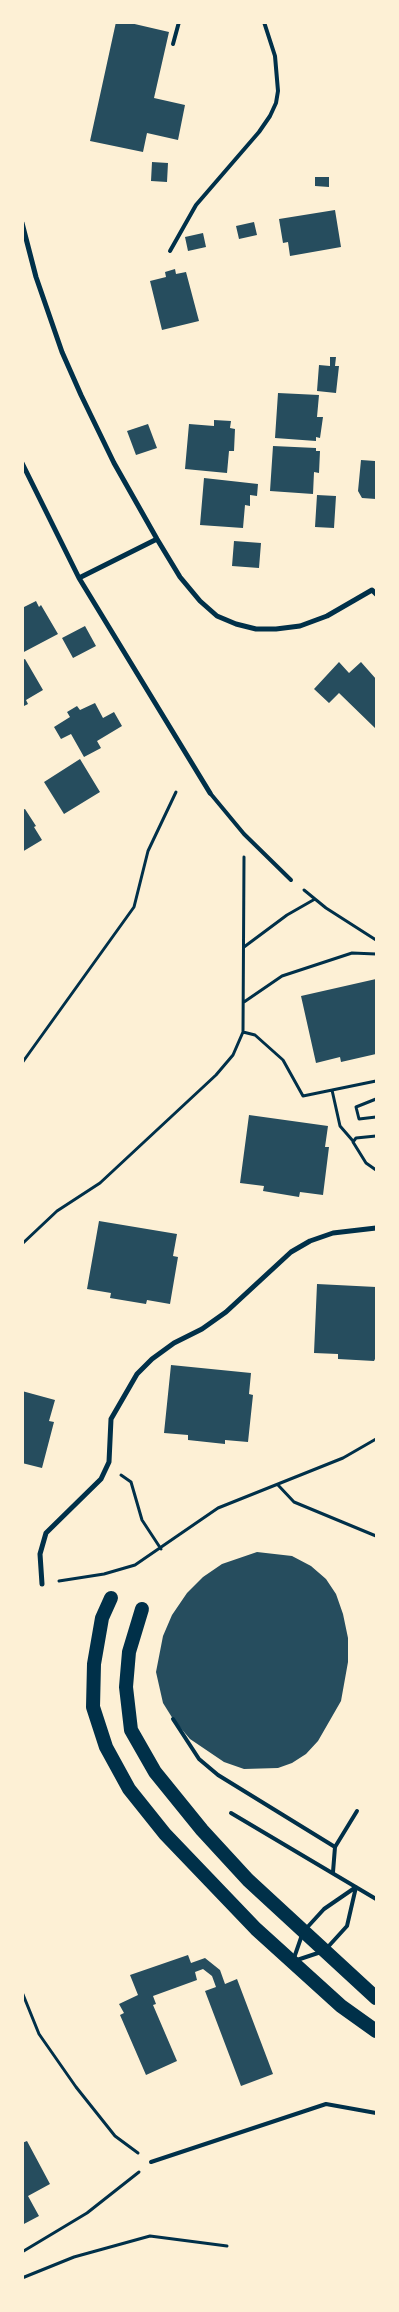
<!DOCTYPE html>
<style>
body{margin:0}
#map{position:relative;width:399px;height:2312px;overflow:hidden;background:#fdf0d5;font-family:"Exo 2",sans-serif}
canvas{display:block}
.frame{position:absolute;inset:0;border:24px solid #fdf0d5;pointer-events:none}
</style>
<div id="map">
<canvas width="399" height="2312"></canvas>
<div class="frame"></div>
</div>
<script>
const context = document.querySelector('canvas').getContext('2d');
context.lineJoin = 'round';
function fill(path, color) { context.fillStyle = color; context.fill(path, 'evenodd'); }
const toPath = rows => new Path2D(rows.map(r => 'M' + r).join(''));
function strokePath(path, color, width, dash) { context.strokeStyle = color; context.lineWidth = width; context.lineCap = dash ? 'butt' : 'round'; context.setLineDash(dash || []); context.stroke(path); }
const building = toPath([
 [116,22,126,22,169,32,154,98,185,105,178,140,147,133,143,152,90,141],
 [152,162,168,163,167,182,151,181],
 [315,177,329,177,329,187,315,186],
 [335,210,341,247,290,256,288,242,283,243,279,219],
 [254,222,257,235,239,239,236,226],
 [203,233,206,247,188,251,185,237],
 [175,269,176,274,186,272,199,321,162,330,150,281,166,277,165,272],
 [330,357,336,357,335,366,339,366,336,393,317,391,319,365,330,366],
 [278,393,319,395,317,417,323,417,320,438,316,437,316,441,275,438],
 [214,420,231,421,230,428,235,429,234,451,229,451,227,473,185,469,189,424,214,426],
 [148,424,157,448,136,455,127,431],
 [273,446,316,448,316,451,320,451,319,473,314,472,313,494,270,491],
 [376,458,376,499,362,498,358,491,361,460,375,461],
 [204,478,258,484,257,496,250,495,250,506,245,505,243,528,200,525],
 [317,495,336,496,334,528,315,527],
 [234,541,261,543,259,568,232,566],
 [36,601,39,607,41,605,58,634,22,653,22,608],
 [85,626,96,646,73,658,62,638],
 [25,659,43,690,26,700,28,704,22,707,22,660],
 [339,662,349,673,361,662,376,679,376,729,339,693,329,703,314,689],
 [95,703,103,718,114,712,122,726,97,741,101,748,84,757,71,734,61,739,54,727,70,717,67,712,77,706,80,710],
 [80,759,100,792,64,814,44,782],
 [25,809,36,826,34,827,42,840,22,852,22,810],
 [376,979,376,1054,341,1062,340,1057,316,1063,301,996],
 [249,1115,328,1126,325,1147,329,1147,323,1195,300,1192,299,1197,263,1191,264,1186,240,1183],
 [99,1221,177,1234,173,1256,178,1257,170,1304,147,1300,146,1304,110,1298,111,1293,87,1289],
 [317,1284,376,1287,376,1357,374,1361,338,1359,338,1354,314,1353],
 [171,1365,251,1373,249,1394,253,1395,248,1442,225,1440,225,1444,188,1440,188,1435,164,1433],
 [22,1391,55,1400,49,1421,54,1422,42,1468,22,1463],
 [257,1552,292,1556,311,1566,326,1579,336,1594,343,1614,348,1638,348,1662,341,1701,318,1741,306,1754,292,1763,278,1768,244,1769,224,1762,190,1739,173,1719,163,1703,156,1672,163,1636,172,1615,187,1593,203,1577,222,1564],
 [188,1955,191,1963,205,1958,220,1970,225,1984,237,1979,273,2074,241,2086,205,1991,216,1987,212,1976,203,1969,195,1972,197,1980,153,1996,156,2004,153,2005,177,2061,146,2075,120,2015,124,2013,119,2004,138,1995,130,1975],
 [27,2141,50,2184,28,2196,39,2216,22,2225,22,2143]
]);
const path = toPath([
 [304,890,326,908,376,940],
 [244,947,287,915,315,899],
 [244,1002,282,976,352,953,376,954],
 [243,1032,255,1035,283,1060,303,1096,376,1081],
 [22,1063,134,907,148,851,176,792],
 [332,1090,340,1126,353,1141],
 [376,1099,356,1107,359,1119,376,1117],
 [376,1136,356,1138,353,1142,366,1163,376,1170],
 [22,1244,57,1211,100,1183,216,1075,233,1055,243,1032,244,857],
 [121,1475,131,1482,142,1520,161,1549],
 [278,1485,294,1502,376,1536],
 [59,1581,104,1574,135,1565,218,1508,343,1458,376,1439],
 [22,1992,39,2034,76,2087,115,2136,138,2153],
 [22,2252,87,2213,139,2172],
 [22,2278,74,2257,150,2236,227,2246]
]);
const service = toPath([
 [173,44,179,22],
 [170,251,196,205,259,132,270,116,276,103,278,91,275,56,264,22],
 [210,793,244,834,291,880],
 [173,1719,199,1759,218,1775,335,1847,333,1872],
 [231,1813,376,1899],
 [335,1847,357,1811],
 [327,1948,347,1926,356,1887],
 [294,1958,303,1932,324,1909,356,1887],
 [297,1960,321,1952],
 [151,2162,326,2104,376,2113]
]);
const minor = toPath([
 [22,223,36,277,62,352,81,395,114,463,157,539,180,577,200,601,217,616,236,624,256,629,276,629,300,626,327,616,372,590,376,594],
 [22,463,79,578,210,793],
 [79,578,157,539],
 [42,1584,40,1554,46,1533,101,1479,109,1462,111,1419,137,1374,152,1359,174,1343,202,1329,226,1312,291,1252,310,1241,333,1233,376,1228]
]);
const trunk = toPath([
 [111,1598,102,1618,94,1664,93,1707,106,1747,129,1789,165,1834,256,1929,341,2006,376,2031],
 [142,1609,129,1652,126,1687,131,1730,155,1772,202,1830,248,1880,376,1998]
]);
fill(building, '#264d5e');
strokePath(path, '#003049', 3);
strokePath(service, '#003049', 4);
strokePath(minor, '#003049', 5);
strokePath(trunk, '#003049', 14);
</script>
